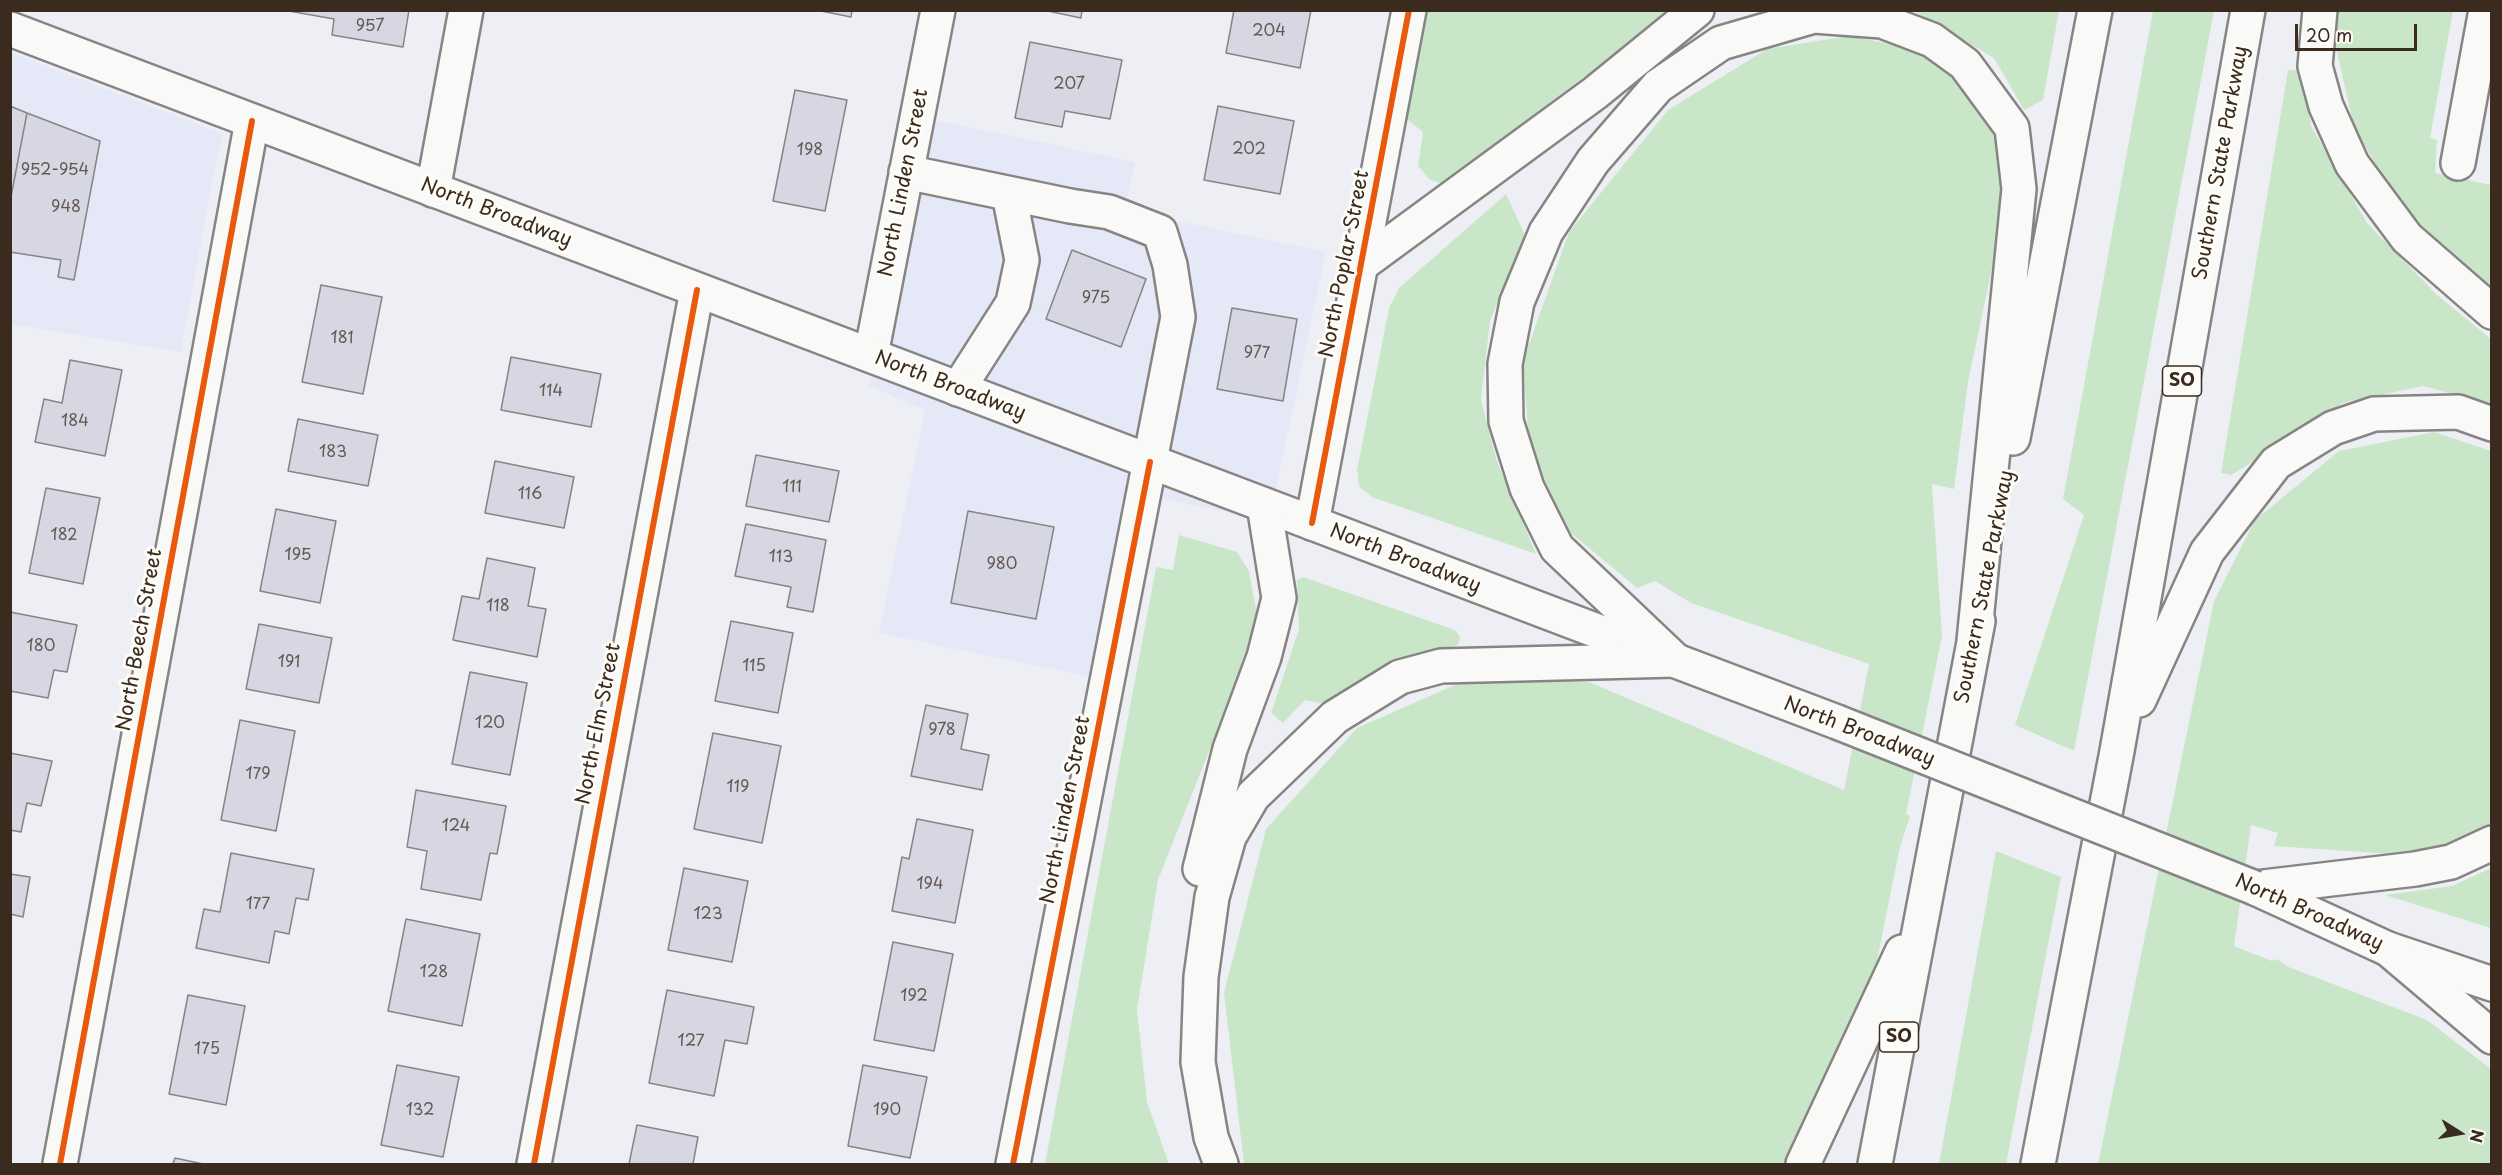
<!DOCTYPE html>
<style>
body{margin:0}
#map{position:relative;width:2502px;height:1175px;overflow:hidden;background:#eeeff5;font-family:"Playpen Sans",sans-serif}
canvas{display:block}
.frame{position:absolute;inset:0;border:12px solid #3b2a1e;pointer-events:none}
.north{position:absolute;left:2430px;top:1103px;width:60px;height:60px;-webkit-text-stroke:4px #fdfcf7;paint-order:stroke;rotate:101deg;font-size:16px;font-weight:700;line-height:24px;text-align:center;color:#3b2a1e}
.north::after{content:'';display:block;margin:auto;width:21px;height:27px;background:#3b2a1e;clip-path:polygon(50% 0,100% 100%,50% 72%,0 100%)}
.scale{position:absolute;left:2295px;top:24px;width:122px;height:27px;box-sizing:border-box;border:3px solid #3b2a1e;border-top:0;padding-left:8px;font-size:18px;line-height:21px;white-space:nowrap;color:#3b2a1e;-webkit-text-stroke:4px #fdfcf7;paint-order:stroke}
</style>
<div id="map">
<canvas width="2502" height="1175"></canvas>
<div class="frame"></div>
<div class="north">N</div>
<div class="scale">20 m</div>
</div>
<script>
const context = document.querySelector('canvas').getContext('2d');
context.lineJoin = 'round';
function fill(path, color) { context.fillStyle = color; context.fill(path, 'evenodd'); }
const toPath = rows => new Path2D(rows.map(r => 'M' + r).join(''));
function strokePath(path, color, width, dash) { context.strokeStyle = color; context.lineWidth = width; context.lineCap = dash ? 'butt' : 'round'; context.setLineDash(dash || []); context.stroke(path); }
function drawText(font, color, halo, rows, align = 'center') {
  context.font = font + ' "Playpen Sans",sans-serif'; context.lineWidth = 6; context.setLineDash([]); context.textBaseline = 'middle'; context.strokeStyle = halo; context.fillStyle = color; for (const [text, x, y, turn = 0] of rows) {
    context.save(); context.translate(x, y); context.rotate((+turn || 0) * Math.PI / 180); context.textAlign = isNaN(turn) ? turn : align; if (halo) context.strokeText(text, 0, 0); context.fillText(text, 0, 0); context.restore();
  }
}
const built = toPath([
 [10,52,223,134,212,182,181,352,11,324],
 [921,117,1135,162,1125,210,1326,252,1269,521,1130,492,1091,677,879,633,925,410,869,386]
]);
const green = toPath([
 [1423,11,1673,11,1537,112,1462,177,1442,184,1429,179,1418,166,1423,132,1403,116],
 [1914,11,2059,11,2043,100,2024,110,1994,58],
 [2153,11,2214,11,2074,751,2015,725,2084,515,2063,499],
 [2328,11,2453,11,2430,138,2437,140,2435,173,2491,185,2491,287,2404,211,2354,128],
 [1848,36,1929,51,1991,123,2007,197,1968,382,1954,489,1932,484,1942,636,1906,814,1910,816,1900,847,1874,976,1806,1164,1244,1164,1224,993,1266,829,1357,728,1475,676,1589,682,1844,790,1869,664,1691,603,1655,581,1637,588,1571,533,1530,457,1523,361,1569,232,1668,110,1767,49],
 [2288,70,2303,71,2311,126,2367,223,2437,295,2491,339,2491,404,2423,386,2343,403,2249,464,2231,475,2221,473],
 [1506,194,1525,235,1490,321,1481,400,1497,462,1536,554,1372,497,1359,486,1357,470,1389,308,1399,288],
 [2434,432,2491,451,2491,832,2420,856,2274,846,2278,833,2251,825,2234,946,2272,961,2278,959,2286,966,2427,1020,2491,1069,2491,1164,2098,1164,2214,601,2255,520,2339,451],
 [1179,535,1237,552,1249,571,1257,615,1232,693,1158,880,1137,1009,1147,1102,1169,1164,1045,1164,1156,567,1173,570],
 [1303,577,1455,630,1460,637,1458,645,1373,673,1330,705,1305,700,1283,723,1271,713,1299,629,1297,580],
 [1996,851,2061,877,2006,1164,1939,1164],
 [2491,868,2491,928,2385,895,2452,886]
]);
const building = toPath([
 [283,10,409,10,403,47,332,35,334,19,283,10],
 [816,10,852,10,851,17,816,10],
 [1043,10,1082,10,1081,18,1043,10],
 [1234,10,1311,10,1300,68,1226,53,1234,10],
 [1030,42,1122,60,1110,119,1065,111,1062,127,1015,118,1030,42],
 [795,90,847,100,825,211,773,201,795,90],
 [10,106,27,113,10,202,10,106],
 [1218,106,1294,121,1280,194,1204,180,1218,106],
 [27,113,100,141,74,280,58,277,61,260,10,252,10,202,27,113],
 [1072,250,1146,279,1121,347,1046,319,1072,250],
 [321,285,382,297,363,394,302,382,321,285],
 [1232,308,1297,319,1283,401,1217,389,1232,308],
 [511,357,601,374,591,427,501,410,511,357],
 [70,360,122,370,105,456,35,442,44,399,62,403,70,360],
 [298,419,378,435,368,486,288,471,298,419],
 [756,455,839,471,829,522,746,506,756,455],
 [495,461,574,477,564,528,485,513,495,461],
 [46,488,100,498,83,584,29,573,46,488],
 [276,509,336,521,320,603,260,591,276,509],
 [968,511,1054,527,1036,619,951,603,968,511],
 [746,524,826,540,813,612,787,607,791,587,735,576,746,524],
 [487,558,535,568,528,606,546,609,537,657,453,640,462,596,479,599,487,558],
 [10,612,77,625,67,672,54,670,48,698,10,691,10,612],
 [731,621,793,633,778,713,715,701,731,621],
 [259,624,332,638,319,703,246,689,259,624],
 [470,672,527,683,510,775,452,764,470,672],
 [926,705,968,714,961,749,989,755,982,790,911,776,926,705],
 [240,720,295,731,276,831,221,820,240,720],
 [713,733,781,746,762,843,694,829,713,733],
 [10,753,52,761,41,806,27,803,21,832,10,830,10,753],
 [416,790,506,806,497,854,490,853,481,900,421,889,427,851,407,847,416,790],
 [917,819,973,830,955,923,892,911,902,857,909,859,917,819],
 [231,853,314,869,308,900,296,898,289,934,275,931,269,963,196,948,204,909,220,912,231,853],
 [684,868,748,881,732,962,668,950,684,868],
 [10,874,30,877,23,917,10,914,10,874],
 [406,919,480,934,462,1026,388,1011,406,919],
 [893,942,953,954,934,1051,874,1040,893,942],
 [667,990,754,1007,747,1044,725,1040,714,1096,649,1083,667,990],
 [188,995,245,1006,226,1105,169,1094,188,995],
 [397,1065,459,1077,443,1157,381,1145,397,1065],
 [863,1065,927,1077,910,1158,848,1146,863,1065],
 [637,1125,698,1137,693,1164,629,1164,637,1125],
 [175,1158,203,1164,173,1164,175,1158]
]);
const minor = toPath([
 [2458,163,2486,10],
 [906,172,1070,206,1109,212,1160,232,1170,265,1178,317,1013,1164],
 [433,190,466,10],
 [871,355,938,10],
 [958,389,1013,303,1022,260,1009,194],
 [1312,523,1409,10],
 [60,1164,252,121],
 [534,1164,697,290]
]);
const major = toPath([
 [10,29,1837,722],
 [2255,888,2388,949,2492,984]
]);
const highway = toPath([
 [2320,10,2315,66,2326,106,2352,164,2407,238,2492,312],
 [1362,264,1595,93,1697,10],
 [2013,438,2095,10],
 [1675,660,1557,548,1527,488,1506,421,1505,364,1517,302,1546,232,1593,161,1658,86,1721,43,1814,16,1882,21,1932,40,1965,64,2012,128,2019,189,1974,641],
 [2139,700,2207,552,2276,463,2333,428,2374,414,2458,412,2492,424],
 [1200,869,1230,749,1264,657,1279,598,1264,505],
 [2255,888,2415,869,2451,862,2492,843],
 [2388,949,2492,1037],
 [1221,1164,1211,1137,1198,1062,1201,977,1212,897,1229,837,1253,796,1335,717,1400,677,1441,666,1675,660],
 [1803,1164,1902,952],
 [1875,1164,1978,621],
 [2038,1164,2117,751,2248,10]
]);
const majorBridge = toPath([
 [1837,722,2255,888]
]);
const cycleway = toPath([
 [1312,523,1409,10],
 [60,1164,252,121],
 [534,1164,697,290],
 [1013,1164,1150,462]
]);
const numberNames = [
 ["957",370,27],
 ["204",1269,32],
 ["207",1069,85],
 ["202",1249,150],
 ["198",810,151],
 ["952-954",55,171],
 ["948",66,208],
 ["975",1096,299],
 ["181",342,339],
 ["977",1257,354],
 ["114",551,392],
 ["184",75,422],
 ["183",333,453],
 ["111",792,488],
 ["116",530,495],
 ["182",64,536],
 ["195",298,556],
 ["113",781,558],
 ["980",1002,565],
 ["118",498,607],
 ["180",41,647],
 ["191",289,663],
 ["115",754,667],
 ["120",490,724],
 ["978",942,731],
 ["179",258,775],
 ["119",738,788],
 ["124",456,827],
 ["194",930,885],
 ["177",258,905],
 ["123",708,915],
 ["128",434,973],
 ["192",914,997],
 ["127",691,1042],
 ["175",207,1050],
 ["132",420,1111],
 ["190",887,1111]
];
const shields = [
 [2182,381,39],
 [1899,1037,39]
];
const shieldNames = [
 ["SO",2182,381],
 ["SO",1899,1037]
];
const streetNames = [
 ["Southern State Parkway",2221,163,-80],
 ["North Linden Street",904,183,-79],
 ["North Broadway",496,213,21],
 ["North Poplar Street",1345,264,-79],
 ["North Broadway",950,386,21],
 ["North Broadway",1405,559,21],
 ["Southern State Parkway",1985,587,-79],
 ["North Beech Street",140,640,-80],
 ["North Elm Street",599,724,-79],
 ["North Broadway",1859,732,21],
 ["North Linden Street",1066,810,-79],
 ["North Broadway",2309,913,24]
];
fill(built, '#e5e8f7');
fill(green, '#c9e7c8');
fill(building, '#d6d7e2');
strokePath(building, '#878484', 1.5);
strokePath(minor, '#878484', 38);
strokePath(major, '#878484', 38);
strokePath(highway, '#878484', 38);
strokePath(minor, '#f9f9f8', 33);
strokePath(major, '#f9f9f8', 33);
strokePath(highway, '#f9f9f8', 33);
strokePath(majorBridge, '#878484', 38, []);
strokePath(majorBridge, '#f9f9f8', 33);
strokePath(cycleway, '#e8590c', 6);
drawText('16px', '#645852', null, numberNames);
for (const [x, y, w] of shields) { const box = new Path2D(); box.roundRect(x - w / 2, y - 15, w, 30, 4.5); context.fillStyle = '#fdfcf7'; context.fill(box); strokePath(box, '#3b2a1e', 1.5); }
drawText('bold 18px', '#3b2a1e', null, shieldNames);
drawText('20px', '#3b2a1e', '#fdfcf7', streetNames);
</script>
